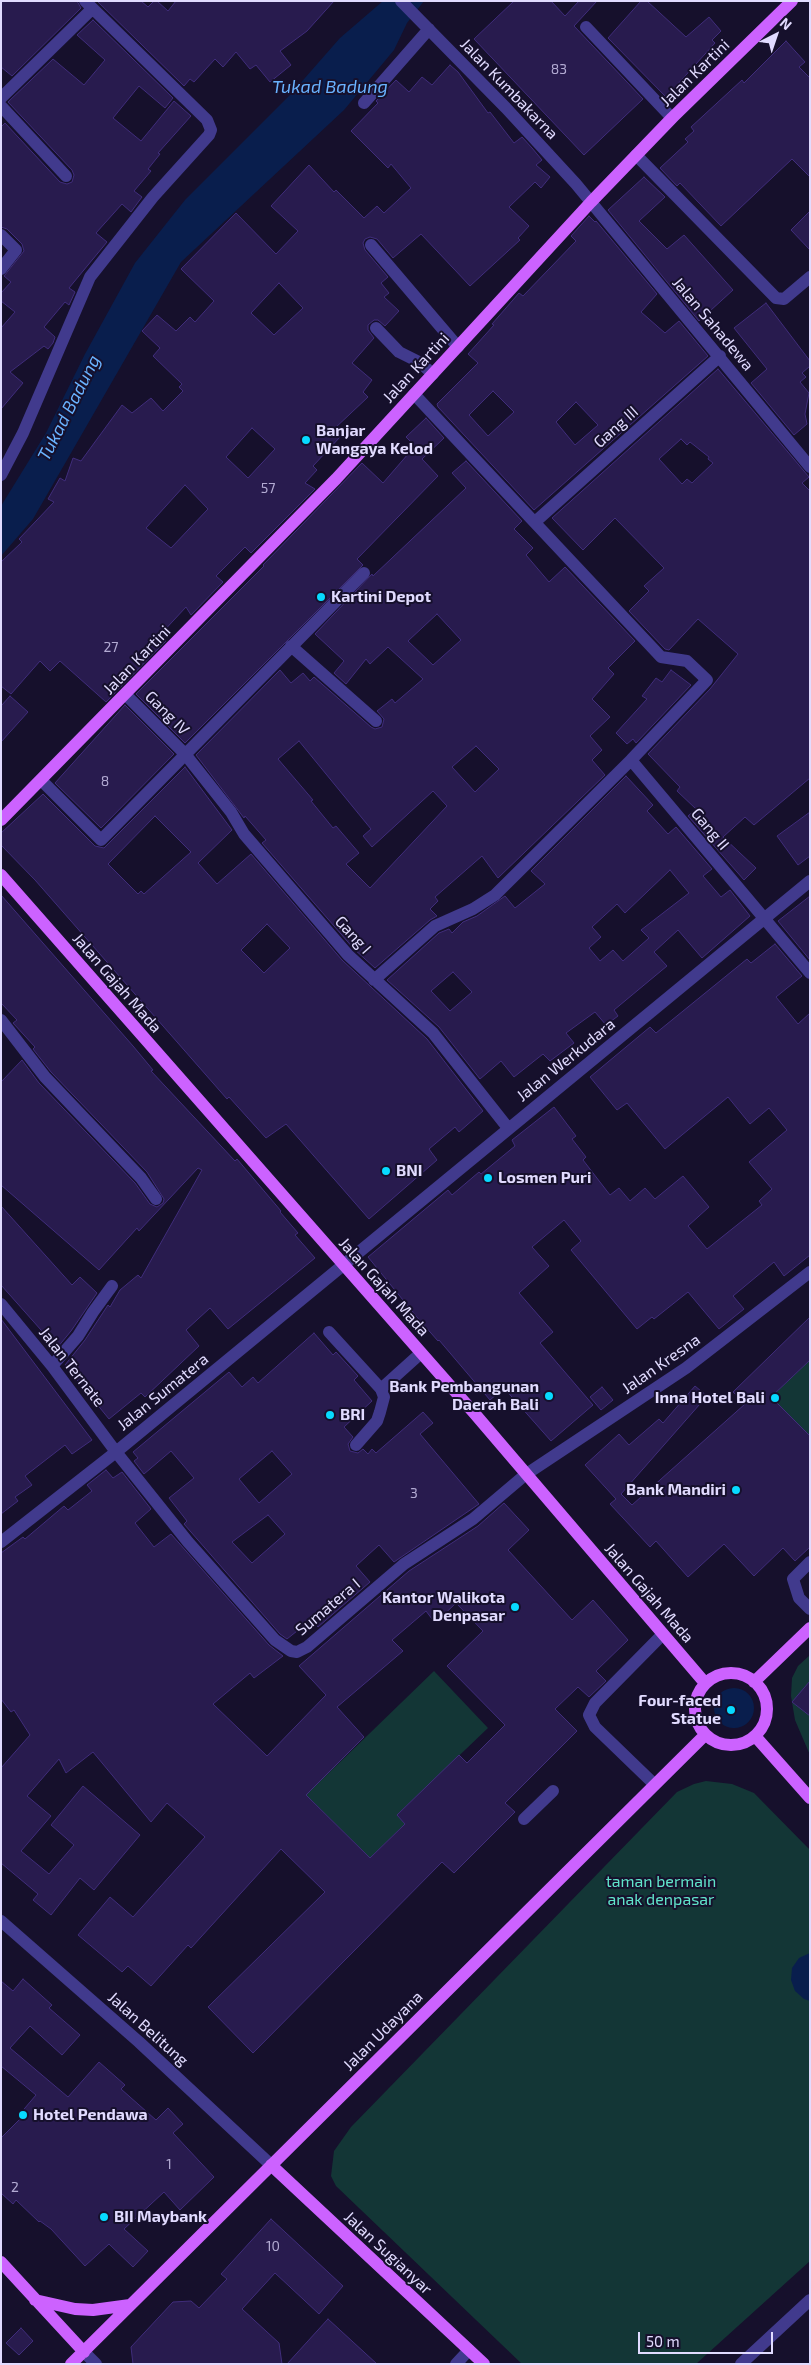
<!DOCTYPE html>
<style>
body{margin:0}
#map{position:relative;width:811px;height:2365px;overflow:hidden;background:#16102c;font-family:"Exo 2",sans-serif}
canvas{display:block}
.frame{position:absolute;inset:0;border:2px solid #e1dbff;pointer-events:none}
.north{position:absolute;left:751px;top:10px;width:50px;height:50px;-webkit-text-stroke:4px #16102c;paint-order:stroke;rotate:41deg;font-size:14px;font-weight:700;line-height:20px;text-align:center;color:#e1dbff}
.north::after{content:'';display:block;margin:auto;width:18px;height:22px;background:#e1dbff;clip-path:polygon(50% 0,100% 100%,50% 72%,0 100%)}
.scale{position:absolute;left:638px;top:2332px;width:135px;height:22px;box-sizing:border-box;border:2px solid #e1dbff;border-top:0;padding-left:6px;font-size:15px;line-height:18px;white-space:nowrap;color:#e1dbff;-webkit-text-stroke:4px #16102c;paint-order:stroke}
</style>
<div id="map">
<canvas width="811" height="2365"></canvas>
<div class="frame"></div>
<div class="north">N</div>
<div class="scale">50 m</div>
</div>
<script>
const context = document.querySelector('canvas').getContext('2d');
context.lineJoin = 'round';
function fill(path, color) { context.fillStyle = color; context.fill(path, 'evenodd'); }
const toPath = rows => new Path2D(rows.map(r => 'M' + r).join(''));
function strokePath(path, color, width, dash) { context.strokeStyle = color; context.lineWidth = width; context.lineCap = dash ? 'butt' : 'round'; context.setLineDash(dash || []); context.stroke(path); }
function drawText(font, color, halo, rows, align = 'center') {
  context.font = font + ' "Exo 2",sans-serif'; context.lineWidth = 4; context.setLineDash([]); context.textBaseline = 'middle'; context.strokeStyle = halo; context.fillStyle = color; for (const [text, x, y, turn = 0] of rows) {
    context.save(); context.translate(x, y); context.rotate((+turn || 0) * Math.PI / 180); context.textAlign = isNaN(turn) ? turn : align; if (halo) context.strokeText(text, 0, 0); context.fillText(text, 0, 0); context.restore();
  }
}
const green = toPath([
 [810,1360,810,1436,771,1397],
 [810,1655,810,1755,795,1720,791,1696,792,1678,798,1666],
 [434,1671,488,1728,397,1815,405,1824,370,1858,306,1795],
 [706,1781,732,1784,754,1793,810,1850,810,2261,696,2364,522,2364,336,2186,331,2176,334,2151,351,2127,677,1792,694,1784]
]);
const water = toPath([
 [383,1,424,1,407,23,394,50,344,110,181,262,33,519,1,556,1,506,46,433,85,354,135,263,185,200,290,95,340,38],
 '714 1708a20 20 0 1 1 40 0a20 20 0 1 1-40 0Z',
 [810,1953,810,2001,804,1999,795,1991,791,1980,792,1968,799,1958]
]);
const building = toPath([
 [1,1,77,1,81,8,12,76,1,67,1,1],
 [97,1,141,1,148,7,154,1,157,1,168,11,176,1,334,1,307,31,280,51,291,65,270,82,256,65,250,69,236,52,223,67,215,59,194,82,190,79,184,86,97,1],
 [514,1,551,1,565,16,579,1,597,1,574,26,643,99,584,155,474,39,514,1],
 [641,1,647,1,686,37,709,17,721,31,712,40,715,43,666,97,608,38,641,1],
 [93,20,173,98,165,108,139,86,113,118,141,141,174,101,191,116,158,153,160,154,148,169,151,171,134,191,142,197,139,201,131,212,122,204,96,233,107,242,69,288,75,292,69,305,65,302,44,327,55,337,53,343,48,349,44,346,10,372,23,383,1,409,1,328,15,312,1,301,1,293,11,282,4,276,24,251,22,244,7,229,1,227,1,127,5,123,60,182,67,184,72,182,74,175,72,170,8,102,53,59,84,85,105,60,77,35,93,20],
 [786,41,805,62,799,67,810,78,810,177,792,159,721,226,680,183,677,186,660,168,688,142,685,139,694,131,691,127,742,80,744,83,786,41],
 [450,65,458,72,488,113,490,112,514,143,522,137,532,148,542,160,536,165,550,177,541,188,535,182,509,207,529,226,518,238,520,240,470,286,421,234,393,258,377,239,370,237,365,239,363,243,365,250,388,277,381,283,389,293,384,297,399,311,385,326,378,320,374,320,368,325,368,330,374,338,352,363,372,380,363,392,368,397,334,429,341,436,313,466,317,470,305,483,315,489,251,553,245,547,216,576,223,582,191,615,186,607,160,635,166,641,106,702,60,661,50,671,40,661,11,694,1,686,1,562,22,542,19,539,54,502,48,499,60,478,65,481,73,458,81,461,122,405,132,413,151,398,163,411,183,391,179,387,182,384,153,356,160,348,142,331,157,315,176,331,190,317,195,322,214,301,181,269,236,213,276,254,298,231,271,206,309,165,334,192,336,190,364,218,377,206,384,213,411,188,391,164,388,168,351,131,378,103,376,101,396,80,409,92,422,77,432,85,450,65],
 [279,283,303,308,274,335,251,313,279,283],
 [252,428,275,449,248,478,226,457,252,428],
 [185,485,208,509,171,548,146,528,185,485],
 [644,177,665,197,639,221,667,249,684,235,733,290,699,321,608,210,644,177],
 [810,211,810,250,791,230,810,211],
 [589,216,595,222,596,221,657,294,641,312,665,333,679,321,708,356,534,510,438,407,437,404,478,363,468,354,494,325,492,324,519,293,523,296,576,241,571,236,589,216],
 [493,391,514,412,488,436,469,415,493,391],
 [576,402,598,425,575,445,556,422,576,402],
 [766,303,810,361,810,366,802,373,806,377,800,382,809,393,805,414,807,424,794,435,751,383,767,369,734,328,766,303],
 [718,369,809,477,802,483,810,491,810,778,754,825,745,817,723,837,756,868,744,880,688,816,696,809,677,791,680,787,648,754,710,689,738,654,698,619,669,650,665,649,629,611,649,591,644,586,664,568,615,518,583,550,552,518,718,369],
 [681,439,687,445,690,442,709,457,708,459,713,463,692,483,687,479,682,484,659,459,681,439],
 [426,418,444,438,422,459,438,476,357,559,363,565,185,743,136,694,264,566,263,565,362,463,383,483,415,446,406,437,426,418],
 [466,461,522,521,514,529,533,548,526,555,549,582,565,567,635,641,608,668,614,674,592,699,610,717,590,736,602,750,592,760,605,775,498,878,482,856,435,897,438,901,430,909,437,916,430,920,375,968,354,949,262,843,266,840,245,816,244,818,196,755,280,670,291,683,303,673,310,681,314,677,371,727,375,729,382,727,384,719,377,711,392,699,395,703,423,679,388,647,370,664,366,659,346,684,334,673,344,661,315,634,372,574,373,576,466,488,452,473,466,461],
 [437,614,461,640,433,665,408,641,437,614],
 [299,741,371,829,363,836,372,847,433,791,447,806,370,888,346,864,359,853,336,826,333,828,311,801,313,800,278,759,299,741],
 [476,746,499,769,475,792,452,767,476,746],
 [671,670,691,685,636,743,633,739,627,744,616,733,647,699,642,696,656,678,662,682,671,670],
 [10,696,28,712,1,742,1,706,10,696],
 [125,705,174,754,101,828,55,783,125,705],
 [185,767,232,830,198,863,217,884,251,854,342,960,427,1039,483,1111,459,1132,455,1127,429,1149,437,1160,369,1219,286,1124,266,1138,229,1097,227,1099,213,1083,35,880,1,845,1,833,43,794,95,846,104,848,185,767],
 [155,816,191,852,144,894,141,891,138,894,108,864,155,816],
 [267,924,290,948,264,973,241,950,267,924],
 [626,776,653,805,647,811,668,834,676,827,712,869,703,876,721,897,730,890,750,916,702,958,678,930,654,952,667,966,614,1010,618,1016,606,1025,595,1012,566,1033,574,1043,550,1061,543,1054,514,1077,501,1061,480,1079,439,1027,387,980,439,933,449,929,452,933,463,922,477,916,505,896,515,908,545,884,531,871,626,776],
 [670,870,689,893,641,930,649,938,623,961,613,950,600,961,589,948,601,937,592,927,617,904,625,913,670,870],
 [453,972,472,992,450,1011,431,991,453,972],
 [810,812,810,856,798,865,777,836,810,812],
 [1,895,133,1046,153,1070,151,1071,235,1161,237,1159,281,1211,280,1212,298,1233,295,1235,315,1258,228,1329,210,1308,186,1330,199,1346,145,1397,141,1393,109,1419,65,1365,85,1340,108,1305,110,1307,120,1290,138,1275,141,1278,202,1170,198,1168,139,1231,137,1228,99,1270,1,1185,1,1082,22,1060,39,1083,135,1183,150,1204,157,1207,163,1203,164,1199,147,1172,51,1072,33,1049,35,1047,13,1023,17,1020,1,1003,1,895],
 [810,896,810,960,778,921,810,896],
 [775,944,802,976,776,997,798,1024,810,1013,810,1255,784,1276,774,1262,733,1296,744,1309,719,1329,688,1292,654,1319,652,1317,637,1329,571,1250,581,1241,564,1220,532,1247,549,1266,519,1293,553,1332,540,1343,593,1405,551,1441,504,1388,490,1400,439,1340,438,1341,416,1316,368,1257,448,1190,452,1195,479,1172,481,1174,515,1146,512,1140,554,1107,576,1136,572,1139,586,1157,583,1160,610,1195,619,1188,630,1201,645,1188,655,1199,683,1176,709,1207,688,1226,707,1249,762,1205,759,1201,772,1189,749,1162,787,1130,769,1108,750,1124,728,1097,665,1149,627,1103,617,1110,590,1077,650,1027,656,1033,747,959,751,963,775,944],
 [1,1206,72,1285,80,1277,97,1293,71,1331,57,1348,1,1285,1,1206],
 [810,1317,810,1360,771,1397,810,1436,810,1547,795,1561,783,1548,754,1576,724,1544,688,1577,656,1541,650,1547,610,1504,616,1499,585,1465,619,1434,629,1445,659,1419,663,1423,695,1386,707,1396,621,1494,632,1505,745,1404,733,1392,810,1317],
 [1,1319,92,1440,72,1454,65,1445,25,1476,32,1485,15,1497,18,1501,1,1514,1,1319],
 [314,1333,333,1355,336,1352,358,1376,354,1380,372,1401,344,1427,353,1437,348,1444,350,1451,358,1453,363,1449,368,1454,372,1449,376,1453,423,1412,433,1423,420,1434,479,1504,394,1562,379,1545,356,1566,370,1582,318,1627,312,1619,287,1639,280,1634,184,1524,187,1521,169,1498,194,1478,171,1451,144,1474,134,1461,138,1458,133,1452,229,1372,242,1387,253,1377,258,1383,314,1333],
 [272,1451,292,1474,259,1503,239,1479,272,1451],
 [268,1515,285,1534,252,1563,232,1542,268,1515],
 [602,1387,613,1400,601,1410,590,1397,602,1387],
 [106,1470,113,1478,122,1472,151,1509,135,1523,154,1547,171,1534,269,1645,283,1656,254,1678,250,1673,213,1704,267,1756,326,1695,299,1666,409,1571,478,1526,504,1503,529,1530,508,1550,572,1620,593,1600,628,1640,596,1671,606,1681,589,1697,578,1687,555,1709,577,1731,505,1803,515,1812,454,1873,442,1862,253,2053,208,2007,325,1892,281,1849,191,1948,188,1945,151,1986,128,1966,122,1972,78,1935,110,1897,133,1917,205,1837,167,1803,151,1822,93,1752,66,1773,59,1759,27,1796,51,1816,21,1851,49,1874,74,1845,51,1825,83,1786,140,1835,94,1890,80,1878,51,1915,33,1900,38,1894,1,1863,1,1768,30,1735,14,1710,11,1712,1,1699,1,1553,23,1537,25,1539,64,1506,68,1510,92,1491,87,1485,106,1470],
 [456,1603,483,1631,447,1666,505,1725,467,1763,459,1755,397,1815,405,1824,370,1858,306,1795,364,1737,337,1707,403,1651,392,1640,426,1611,435,1623,456,1603],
 [810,1681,810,1716,792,1702,810,1681],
 [23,1979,52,2005,49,2008,80,2035,62,2055,30,2026,10,2048,68,2097,99,2062,125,2085,121,2089,156,2120,168,2108,183,2124,173,2133,214,2177,180,2210,164,2192,124,2229,148,2251,133,2267,109,2244,85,2266,51,2229,40,2221,39,2222,16,2200,13,2204,1,2193,1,2138,22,2117,19,2115,36,2095,1,2066,1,1981,13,1991,23,1979],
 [271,2219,343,2286,319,2314,275,2273,242,2309,279,2343,282,2364,133,2364,131,2347,173,2302,191,2301,199,2308,227,2279,221,2274,271,2219],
 [328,2319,377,2364,287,2364,328,2319],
 [21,2328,33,2341,19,2355,6,2343,21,2328]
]);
const minor = toPath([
 [401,1,506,108,576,184,810,467],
 [586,27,672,118],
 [1,98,92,9],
 [364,103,429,29],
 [1,106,66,176],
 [636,155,776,298,784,299,810,277],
 [1,235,16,250,1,269],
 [371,245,458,347],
 [376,328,399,352,419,362,433,374],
 [1,475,23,433,90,277,153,197,209,135,211,130,207,120,85,1],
 [535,522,720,356],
 [291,646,376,721],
 [126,695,185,754,231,812,244,834,348,955,433,1033,508,1128],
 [631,760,810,973],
 [41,780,101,840,364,573],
 [374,980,435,926,473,909,495,895,631,760,707,680,687,661,661,657,414,394],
 [1,1020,45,1077,141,1178,156,1199],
 [1,1304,52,1366,116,1452,188,1542,275,1640,291,1651,297,1652,307,1647,404,1564,473,1519,525,1475,686,1368,810,1272],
 [329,1332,381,1389,421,1353],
 [52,1366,78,1336,93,1312,112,1286],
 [356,1445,377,1421,380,1412,384,1397,381,1389],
 [1,1542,116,1452,810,881],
 [810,1562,793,1579,799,1598,810,1609],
 [654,1784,595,1727,589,1715,595,1703,663,1634],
 [524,1819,553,1791],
 [1,1921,139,2042,271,2165],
 [84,2352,96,2364],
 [456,2364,469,2350],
 [741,2364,810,2300]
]);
const major = toPath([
 [1,820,336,479,591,202,672,118,792,1],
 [1,875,475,1414,705,1683],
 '695 1709a36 36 0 1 1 72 0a36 36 0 1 1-72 0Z',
 [754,1682,810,1628],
 [755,1736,810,1798],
 [271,2165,484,2364],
 [1,2262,84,2352],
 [35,2300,75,2309,93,2310,130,2305],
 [71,2364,705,1735]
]);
const markers = [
 [306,440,5,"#07daff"],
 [321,597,5,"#07daff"],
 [386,1171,5,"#07daff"],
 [488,1178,5,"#07daff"],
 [549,1396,5,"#07daff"],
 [775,1398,5,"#07daff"],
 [330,1415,5,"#07daff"],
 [736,1490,5,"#07daff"],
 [515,1607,5,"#07daff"],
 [731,1710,5,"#07daff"],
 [23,2115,5,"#07daff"],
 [104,2217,5,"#07daff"]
];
const numberNames = [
 ["83",559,69],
 ["57",268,488],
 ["27",111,647],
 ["8",105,781],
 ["3",414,1493],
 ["1",169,2164],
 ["2",15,2187],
 ["10",273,2246]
];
const streetNames = [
 ["Jalan Kartini",695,73,-44],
 ["Jalan Kumbakarna",509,89,46],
 ["Jalan Sahadewa",713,324,50],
 ["Jalan Kartini",416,368,-47],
 ["Gang III",616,427,-42],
 ["Jalan Kartini",137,660,-46],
 ["Gang IV",167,713,45],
 ["Gang II",710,829,50],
 ["Gang I",353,935,48],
 ["Jalan Gajah Mada",117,983,49],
 ["Jalan Werkudara",566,1060,-39],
 ["Jalan Gajah Mada",384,1287,48],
 ["Jalan Kresna",661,1364,-35],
 ["Jalan Ternate",72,1367,52],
 ["Jalan Sumatera",163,1392,-39],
 ["Jalan Gajah Mada",649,1593,49],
 ["Sumatera I",328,1607,-40],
 ["Jalan Belitung",148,2029,42],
 ["Jalan Udayana",383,2031,-45],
 ["Jalan Sugianyar",388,2253,43]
];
const poiNames = [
 ["Banjar",316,431],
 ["Wangaya Kelod",316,449],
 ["Kartini Depot",331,597],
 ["BNI",396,1171],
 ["Losmen Puri",498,1178],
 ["Bank Pembangunan",539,1387,"right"],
 ["Daerah Bali",539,1405,"right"],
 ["Inna Hotel Bali",765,1398,"right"],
 ["BRI",340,1415],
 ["Bank Mandiri",726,1490,"right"],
 ["Kantor Walikota",505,1598,"right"],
 ["Denpasar",505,1616,"right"],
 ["Four-faced",721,1701,"right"],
 ["Statue",721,1719,"right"],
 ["Hotel Pendawa",33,2115],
 ["BII Maybank",114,2217]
];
const parkNames = [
 ["taman bermain",661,1882],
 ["anak denpasar",661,1900]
];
const waterNames = [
 ["Tukad Badung",330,87],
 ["Tukad Badung",69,408,-63]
];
fill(green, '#133636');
fill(water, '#091e4d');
fill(building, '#281b4e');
strokePath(building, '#402d7b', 1);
strokePath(minor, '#413a8d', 12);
strokePath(major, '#cc62ff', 12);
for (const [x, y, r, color] of markers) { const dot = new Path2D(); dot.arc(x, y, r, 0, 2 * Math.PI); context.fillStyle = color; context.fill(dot); strokePath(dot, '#16102c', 2); }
drawText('14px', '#b3abd3', null, numberNames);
drawText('16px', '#e1dbff', '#16102c', streetNames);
drawText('bold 16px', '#e1dbff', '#16102c', poiNames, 'left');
drawText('16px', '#61e5cb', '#16102c', parkNames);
drawText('italic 18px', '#69b2ff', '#16102c', waterNames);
</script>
